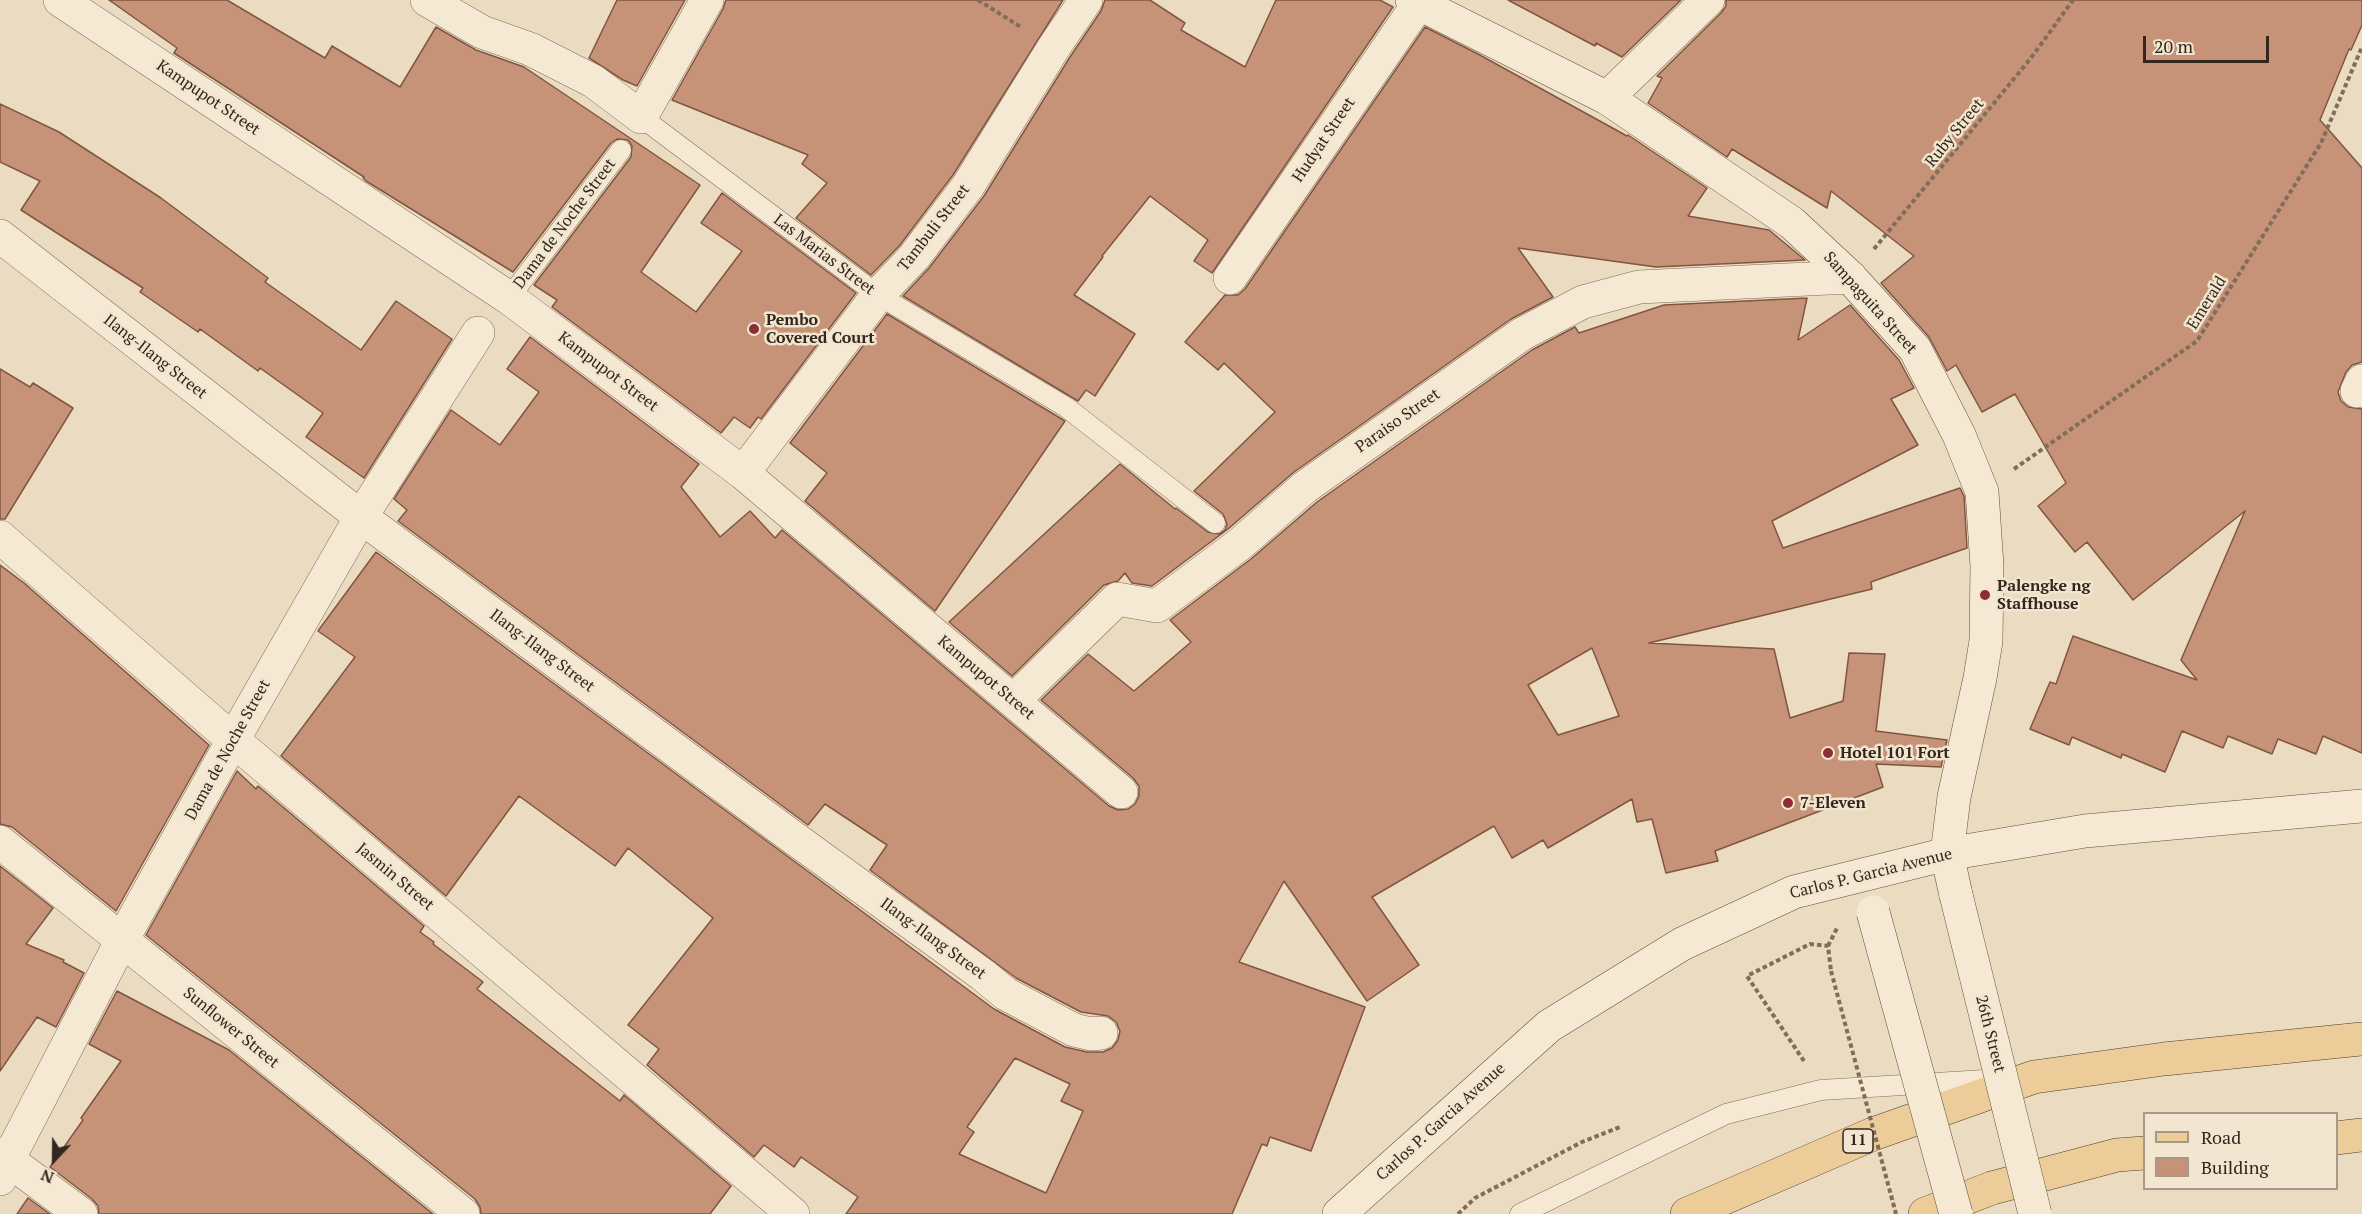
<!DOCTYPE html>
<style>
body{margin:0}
#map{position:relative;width:2362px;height:1214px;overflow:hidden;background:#eadbc1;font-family:"PT Serif",serif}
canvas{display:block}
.legend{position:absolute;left:2143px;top:1112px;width:195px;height:78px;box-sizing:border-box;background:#f2e6d0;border:2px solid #a69988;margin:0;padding:8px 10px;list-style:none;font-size:18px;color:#33261d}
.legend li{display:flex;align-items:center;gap:12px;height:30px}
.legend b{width:30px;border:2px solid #a69988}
.north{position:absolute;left:24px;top:1130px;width:60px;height:60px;-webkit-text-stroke:4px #f2e6d0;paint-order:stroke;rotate:202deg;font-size:16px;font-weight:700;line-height:24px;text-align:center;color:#33261d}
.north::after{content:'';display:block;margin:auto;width:21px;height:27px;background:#33261d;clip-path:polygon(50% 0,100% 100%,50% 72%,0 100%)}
.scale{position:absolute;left:2143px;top:36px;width:126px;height:27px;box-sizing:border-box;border:3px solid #33261d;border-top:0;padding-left:8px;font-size:18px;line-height:21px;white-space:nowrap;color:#33261d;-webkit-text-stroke:4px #f2e6d0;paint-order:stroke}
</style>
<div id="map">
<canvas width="2362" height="1214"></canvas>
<ul class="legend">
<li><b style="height:8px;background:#eccd9a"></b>Road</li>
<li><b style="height:16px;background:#c69379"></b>Building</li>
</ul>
<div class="north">N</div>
<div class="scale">20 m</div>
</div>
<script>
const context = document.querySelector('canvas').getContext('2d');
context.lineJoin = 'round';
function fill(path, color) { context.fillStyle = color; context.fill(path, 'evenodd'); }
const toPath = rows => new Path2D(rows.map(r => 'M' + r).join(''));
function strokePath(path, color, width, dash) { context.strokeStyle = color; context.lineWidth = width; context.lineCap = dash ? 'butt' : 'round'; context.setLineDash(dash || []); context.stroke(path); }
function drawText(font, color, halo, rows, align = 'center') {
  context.font = font + ' "PT Serif",serif'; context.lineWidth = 5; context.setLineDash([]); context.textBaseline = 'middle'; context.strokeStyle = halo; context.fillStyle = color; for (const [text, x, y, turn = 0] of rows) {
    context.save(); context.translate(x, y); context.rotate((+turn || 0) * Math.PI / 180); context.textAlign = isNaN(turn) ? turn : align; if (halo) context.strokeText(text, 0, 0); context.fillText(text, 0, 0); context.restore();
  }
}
const building = toPath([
 [109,0,227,0,325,58,332,46,400,87,436,27,476,50,524,67,700,185,641,272,696,312,742,251,701,223,722,193,856,293,761,419,758,417,750,428,734,417,721,433,552,307,557,300,534,285,631,157,632,146,628,140,617,139,611,143,513,272,366,181,363,178,364,177,174,53,177,48,109,0],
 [617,0,685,0,637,86,623,80,589,58,617,0],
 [726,0,1063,0,953,175,900,245,871,275,796,218,827,183,802,164,808,155,672,100,723,9,726,0],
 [1105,0,1150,0,1185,23,1181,30,1245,67,1276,0,1380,0,1393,7,1212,273,1194,261,1208,240,1150,196,1102,256,1103,257,1074,295,1135,334,1095,396,1086,390,1078,401,903,296,929,268,984,196,1070,57,1101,11,1105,0],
 [1508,0,1681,0,1622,57,1596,43,1595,46,1508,0],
 [1726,0,2362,0,2362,25,2351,50,2349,49,2320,120,2362,168,2362,362,2352,365,2346,372,2338,392,2341,401,2348,407,2362,409,2362,753,2323,736,2316,754,2278,739,2272,754,2228,736,2223,748,2182,731,2165,772,2122,754,2121,758,2072,737,2069,745,2030,729,2050,682,2056,684,2073,636,2197,680,2181,660,2245,511,2133,600,2087,542,2075,552,2038,506,2066,483,2015,394,1982,412,1956,365,1947,371,1929,337,1881,283,1914,256,1831,191,1827,208,1732,149,1727,157,1648,103,1662,78,1657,76,1721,13,1726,6,1726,0],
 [1425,27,1478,54,1627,136,1628,135,1707,188,1688,216,1769,230,1805,260,1656,267,1518,248,1553,297,1511,319,1294,472,1228,529,1152,586,1132,583,1125,573,1118,581,1104,585,1012,676,949,622,1120,464,1175,509,1176,508,1208,532,1219,534,1225,530,1227,524,1223,514,1194,491,1275,412,1224,363,1218,370,1185,342,1225,295,1238,295,1245,289,1425,27],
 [0,104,59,132,161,198,268,278,265,282,361,350,396,301,452,339,364,478,306,437,323,413,260,368,258,371,200,329,198,332,140,292,143,288,21,210,40,181,0,162,0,104],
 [1807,298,1798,340,1850,305,1899,360,1914,388,1891,399,1918,445,1772,521,1783,548,1960,488,1964,496,1967,548,1871,582,1872,589,1649,643,1774,649,1790,718,1843,701,1849,653,1885,654,1876,731,1947,740,1941,767,1876,764,1883,787,1715,851,1718,861,1666,873,1652,819,1637,822,1632,799,1548,848,1543,840,1512,858,1494,826,1372,897,1419,965,1367,1001,1284,881,1239,962,1365,1007,1311,1151,1270,1137,1267,1146,1262,1144,1232,1214,846,1214,858,1197,801,1157,794,1167,764,1145,754,1157,647,1065,659,1049,628,1025,713,918,628,848,615,866,519,796,446,896,281,756,355,657,318,631,376,552,994,1009,1065,1047,1087,1052,1103,1052,1112,1048,1118,1040,1120,1031,1116,1022,1108,1016,1081,1012,1016,978,870,870,887,845,825,804,808,825,398,521,407,510,394,499,451,410,500,445,539,392,507,369,530,337,699,464,681,487,720,537,750,511,775,538,782,530,1109,806,1118,810,1128,809,1135,804,1139,796,1139,786,1133,778,1041,700,1088,654,1134,691,1191,642,1170,620,1251,559,1317,502,1532,350,1575,327,1579,333,1664,305,1807,298],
 [1592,648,1619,716,1558,735,1528,685,1592,648],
 [1015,1058,1070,1084,1061,1101,1083,1111,1046,1193,959,1154,974,1132,967,1127,1015,1058],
 [887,314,1065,421,935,611,805,501,827,473,790,443,887,314],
 [0,369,30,387,33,383,73,408,5,519,0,519,0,369],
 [0,565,24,583,209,745,116,911,12,827,0,824,0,565],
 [237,771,256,789,258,786,424,926,420,932,434,942,433,944,483,982,477,989,620,1101,624,1095,731,1186,710,1214,481,1214,480,1207,475,1199,146,935,237,771],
 [0,866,53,908,26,944,64,960,63,962,84,973,56,1027,37,1017,0,1071,0,866],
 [117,991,229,1050,433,1214,99,1214,98,1206,92,1199,50,1167,83,1120,81,1118,121,1061,89,1044,117,991],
 [28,1198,50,1214,17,1214,28,1198]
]);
const path = toPath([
 [978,0,1021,27],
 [1874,249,2031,58,2073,0],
 [2014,469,2197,341,2321,143,2362,47],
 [1828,946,1837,928],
 [1804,1061,1747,976,1810,944,1828,946,1831,971],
 [1458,1214,1475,1198,1582,1142,1620,1127]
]);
const lane = toPath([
 [641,117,878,295,1066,407,1215,523],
 [509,298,621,150],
 [1520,1214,1726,1114,1821,1090,2001,1079]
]);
const street = toPath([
 [60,0,509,298,743,473,1121,792],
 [427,0,482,32,530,49,593,81,641,117,707,0],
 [1607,98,1708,0],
 [0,236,361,517,787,833,983,975,1006,994,1074,1030,1091,1034,1101,1033],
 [1230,278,1419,3],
 [2357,391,2362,381],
 [743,473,878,295,914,257,968,186,1054,47,1086,0],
 [0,537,233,740,793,1214],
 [1013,701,1117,599,1157,606,1240,544,1305,487,1522,334,1583,302,1639,287,1850,277],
 [0,842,463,1214],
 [0,1154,81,1214],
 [0,1179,8,1160,122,940,233,740,361,517,478,333]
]);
const secondary = toPath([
 [1412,0,1607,98,1792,223,1850,277,1915,349,1959,435,1982,492,1987,566,1986,641,1980,678,1954,797,1947,854,1956,895],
 [1339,1214,1549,1026,1682,944,1794,892,1947,854,2085,831,2362,806]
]);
const primary = toPath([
 [2336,1138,2362,1135],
 [1687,1214,1873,1134,2034,1077,2164,1059,2362,1039],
 [1925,1214,1992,1188,2117,1155,2144,1153]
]);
const pathBridge = toPath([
 [1831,971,1896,1214]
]);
const secondaryBridge = toPath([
 [1956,895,2035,1214],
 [1873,912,1956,1214]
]);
const markers = [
 [754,329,6,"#8d2e35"],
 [1985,595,6,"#8d2e35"],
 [1828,753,6,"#8d2e35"],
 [1788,803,6,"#8d2e35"]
];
const shields = [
 [1858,1141,30]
];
const shieldNames = [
 ["11",1858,1141]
];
const streetNames = [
 ["Kampupot Street",208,98,34],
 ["Ruby Street",1955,133,-51],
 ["Hudyat Street",1324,140,-56],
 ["Dama de Noche Street",565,224,-53],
 ["Tambuli Street",934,228,-52],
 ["Las Marias Street",824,255,37],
 ["Sampaguita Street",1870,303,48],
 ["Emerald",2207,303,-58],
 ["Ilang-Ilang Street",155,357,38],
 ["Kampupot Street",608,372,37],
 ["Paraiso Street",1398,421,-35],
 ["Ilang-Ilang Street",542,651,37],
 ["Kampupot Street",986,678,40],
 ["Dama de Noche Street",228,750,-61],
 ["Carlos P. Garcia Avenue",1871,874,-14],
 ["Jasmin Street",395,877,40],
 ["Ilang-Ilang Street",933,939,36],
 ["Sunflower Street",231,1028,39],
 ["26th Street",1990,1034,76],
 ["Carlos P. Garcia Avenue",1441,1122,-42]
];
const poiNames = [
 ["Pembo",766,320],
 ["Covered Court",766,338],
 ["Palengke ng",1997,586],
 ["Staffhouse",1997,604],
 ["Hotel 101 Fort",1840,753],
 ["7-Eleven",1800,803]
];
fill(building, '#c69379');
strokePath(building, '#805641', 1.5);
strokePath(lane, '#826c5a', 21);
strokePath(street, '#826c5a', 34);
strokePath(secondary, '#644e3d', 34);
strokePath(primary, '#503b2e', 34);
strokePath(path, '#826c5a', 4, [4.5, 3]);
strokePath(lane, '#f6e9d3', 20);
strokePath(street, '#f6e9d3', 33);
strokePath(secondary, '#f6e9d3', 33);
strokePath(primary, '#eccd9a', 33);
strokePath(secondaryBridge, '#644e3d', 34, []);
strokePath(pathBridge, '#826c5a', 4, [4.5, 3]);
strokePath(secondaryBridge, '#f6e9d3', 33);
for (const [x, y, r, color] of markers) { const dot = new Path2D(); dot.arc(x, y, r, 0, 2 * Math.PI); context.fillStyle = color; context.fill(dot); strokePath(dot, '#f2e6d0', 2); }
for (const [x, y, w] of shields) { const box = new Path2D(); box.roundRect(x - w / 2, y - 12, w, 24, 4.5); context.fillStyle = '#f2e6d0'; context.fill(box); strokePath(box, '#33261d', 1.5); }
drawText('bold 15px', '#33261d', null, shieldNames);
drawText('16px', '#33261d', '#f2e6d0', streetNames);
drawText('bold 16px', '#33261d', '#f2e6d0', poiNames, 'left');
</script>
